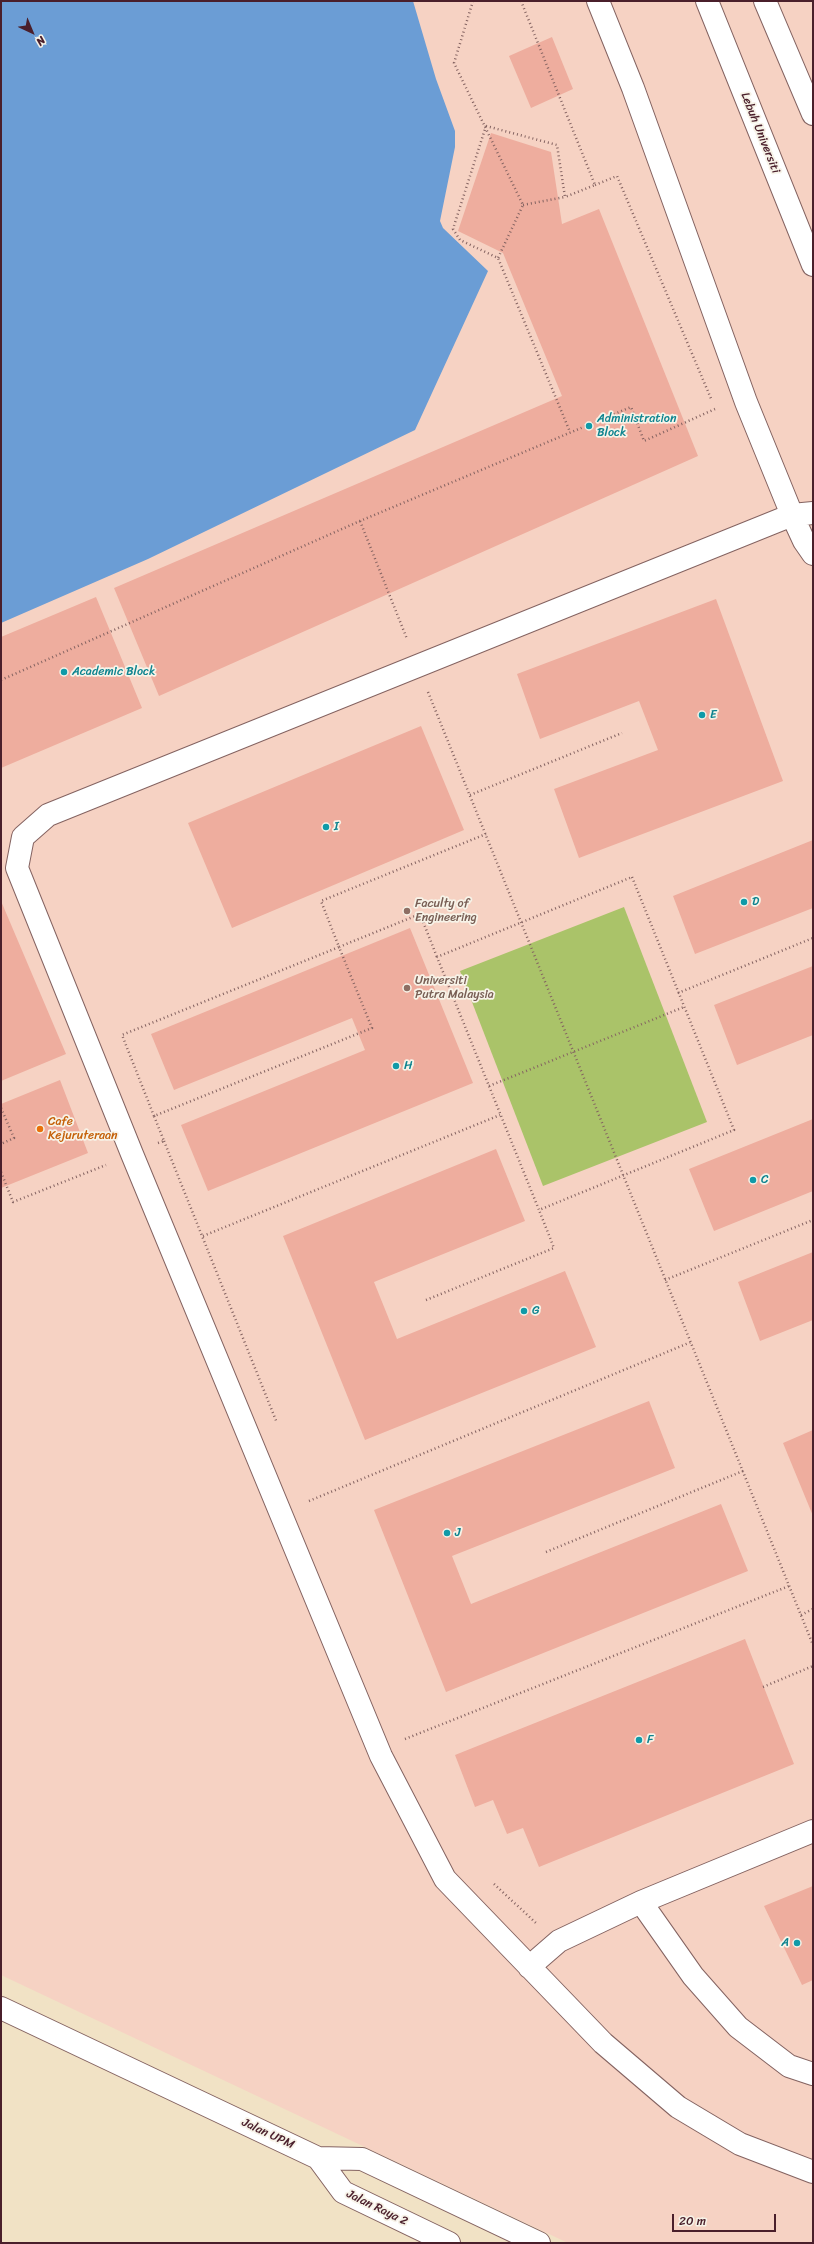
<!DOCTYPE html>
<style>
body{margin:0}
#map{position:relative;width:814px;height:2244px;overflow:hidden;background:#f1e2c5;font-family:Sriracha,sans-serif}
canvas{display:block}
.frame{position:absolute;inset:0;border:2px solid #4a1f2b;pointer-events:none}
.north{position:absolute;left:12px;top:12px;width:40px;height:40px;-webkit-text-stroke:3px #f7f3e8;paint-order:stroke;rotate:136deg;font-size:11px;font-weight:700;line-height:16px;text-align:center;color:#4a1f2b}
.north::after{content:'';display:block;margin:auto;width:14px;height:18px;background:#4a1f2b;clip-path:polygon(50% 0,100% 100%,50% 72%,0 100%)}
.scale{position:absolute;left:672px;top:2214px;width:104px;height:18px;box-sizing:border-box;border:2px solid #4a1f2b;border-top:0;padding-left:5px;font-size:12px;line-height:14px;white-space:nowrap;color:#4a1f2b;-webkit-text-stroke:3px #f7f3e8;paint-order:stroke}
</style>
<div id="map">
<canvas width="814" height="2244"></canvas>
<div class="frame"></div>
<div class="north">N</div>
<div class="scale">20 m</div>
</div>
<script>
const context = document.querySelector('canvas').getContext('2d');
context.lineJoin = 'round';
function fill(path, color) { context.fillStyle = color; context.fill(path, 'evenodd'); }
const toPath = rows => new Path2D(rows.map(r => 'M' + r).join(''));
function strokePath(path, color, width, dash) { context.strokeStyle = color; context.lineWidth = width; context.lineCap = dash ? 'butt' : 'round'; context.setLineDash(dash || []); context.stroke(path); }
function drawText(font, color, halo, rows, align = 'center') {
  context.font = font + ' Sriracha,sans-serif'; context.lineWidth = 3.5; context.setLineDash([]); context.textBaseline = 'middle'; context.strokeStyle = halo; context.fillStyle = color; for (const [text, x, y, turn = 0] of rows) {
    context.save(); context.translate(x, y); context.rotate((+turn || 0) * Math.PI / 180); context.textAlign = isNaN(turn) ? turn : align; if (halo) context.strokeText(text, 0, 0); context.fillText(text, 0, 0); context.restore();
  }
}
const built = toPath([
 [1,1,813,1,813,2243,568,2243,1,1975]
]);
const green = toPath([
 [624,907,707,1122,543,1186,460,971]
]);
const water = toPath([
 [1,1,413,1,436,79,455,131,455,147,440,221,443,228,488,271,415,430,148,559,1,623]
]);
const building = toPath([
 [552,37,573,89,531,108,509,56],
 [491,133,551,152,562,224,599,209,698,456,159,696,114,588,562,396,503,253,458,231],
 [96,597,142,708,1,768,1,637],
 [716,599,783,781,579,858,554,789,658,750,639,701,540,739,517,674],
 [421,726,464,830,232,928,188,823],
 [813,840,813,908,695,954,673,896],
 [1,901,66,1054,1,1081],
 [410,928,473,1083,208,1191,181,1125,365,1050,352,1018,174,1090,151,1034],
 [813,966,813,1035,737,1065,714,1005],
 [60,1080,88,1153,1,1188,1,1104],
 [813,1119,813,1191,714,1231,689,1169],
 [496,1149,525,1221,374,1282,397,1339,565,1271,596,1347,365,1440,283,1236],
 [813,1252,813,1320,760,1341,738,1282],
 [649,1401,675,1468,452,1556,471,1604,721,1504,748,1571,446,1692,374,1510],
 [813,1430,813,1516,783,1443],
 [745,1639,794,1764,539,1867,523,1828,507,1834,493,1800,475,1807,455,1755],
 [813,1886,813,1980,802,1985,764,1906]
]);
const path = toPath([
 [473,1,454,63,523,205,498,258],
 [486,126,557,145,565,197,595,185,521,1],
 [486,126,453,229,460,240,498,258,570,432],
 [595,185,617,176,712,401],
 [523,205,565,197],
 [360,521,407,639],
 [1,680,360,521,631,407,644,441,715,409],
 [428,692,813,1645],
 [470,795,622,733],
 [632,877,734,1130,539,1210,437,957,632,877],
 [678,993,813,938],
 [489,1086,684,1007],
 [1,1108,14,1138,1,1144],
 [154,1116,122,1035,339,947,321,901,486,834],
 [164,1141,277,1423],
 [158,1143,164,1141,154,1116,372,1028,339,947,420,914,437,957],
 [1,1172,13,1202,106,1165],
 [203,1236,500,1115],
 [665,1280,813,1220],
 [426,1300,554,1248,539,1210],
 [309,1501,691,1342],
 [546,1552,743,1471],
 [801,1615,813,1609],
 [763,1687,813,1666],
 [405,1739,789,1586],
 [494,1884,536,1923]
]);
const minor = toPath([
 [598,1,633,88,746,402,792,515,804,541,813,554],
 [707,1,813,265],
 [765,1,813,114],
 [813,513,792,515,48,815,23,837,17,868,132,1154,381,1756,445,1879,603,2043,678,2107,740,2144,813,2172],
 [641,1902,693,1976,738,2027,789,2066,813,2074],
 [529,1967,559,1941,641,1902,813,1831]
]);
const major = toPath([
 [1,2008,318,2158,362,2159,539,2243],
 [318,2158,343,2192,449,2243]
]);
const markers = [
 [589,426,4,"#0f9aa8"],
 [64,672,4,"#0f9aa8"],
 [702,715,4,"#0f9aa8"],
 [326,827,4,"#0f9aa8"],
 [744,902,4,"#0f9aa8"],
 [407,911,4,"#8d6e63"],
 [407,988,4,"#8d6e63"],
 [396,1066,4,"#0f9aa8"],
 [40,1129,4,"#e8710a"],
 [753,1180,4,"#0f9aa8"],
 [524,1311,4,"#0f9aa8"],
 [447,1533,4,"#0f9aa8"],
 [639,1740,4,"#0f9aa8"],
 [797,1943,4,"#0f9aa8"]
];
const streetNames = [
 ["Lebuh Universiti",760,133,68],
 ["Jalan UPM",268,2134,25],
 ["Jalan Raya 2",377,2208,26]
];
const cultureNames = [
 ["Administration",597,419],
 ["Block",597,433],
 ["Academic Block",72,672],
 ["E",710,715],
 ["I",334,827],
 ["D",752,902],
 ["H",404,1066],
 ["C",761,1180],
 ["G",532,1311],
 ["J",455,1533],
 ["F",647,1740],
 ["A",789,1943,"right"]
];
const educationNames = [
 ["Faculty of",415,904],
 ["Engineering",415,918],
 ["Universiti",415,981],
 ["Putra Malaysia",415,995]
];
const foodNames = [
 ["Cafe",48,1122],
 ["Kejuruteraan",48,1136]
];
fill(built, '#f6d2c3');
fill(green, '#aac369');
fill(water, '#6b9dd5');
fill(building, '#eead9e');
strokePath(minor, '#846361', 24);
strokePath(major, '#846361', 24);
strokePath(path, '#846361', 2.5, [1, 3]);
strokePath(minor, '#fff', 22);
strokePath(major, '#fff', 22);
for (const [x, y, r, color] of markers) { const dot = new Path2D(); dot.arc(x, y, r, 0, 2 * Math.PI); context.fillStyle = color; context.fill(dot); strokePath(dot, '#f7f3e8', 1.5); }
drawText('12px', '#4a1f2b', '#f7f3e8', streetNames);
drawText('12px', '#0d838f', '#f7f3e8', cultureNames, 'left');
drawText('12px', '#785e54', '#f7f3e8', educationNames, 'left');
drawText('12px', '#c56008', '#f7f3e8', foodNames, 'left');
</script>
